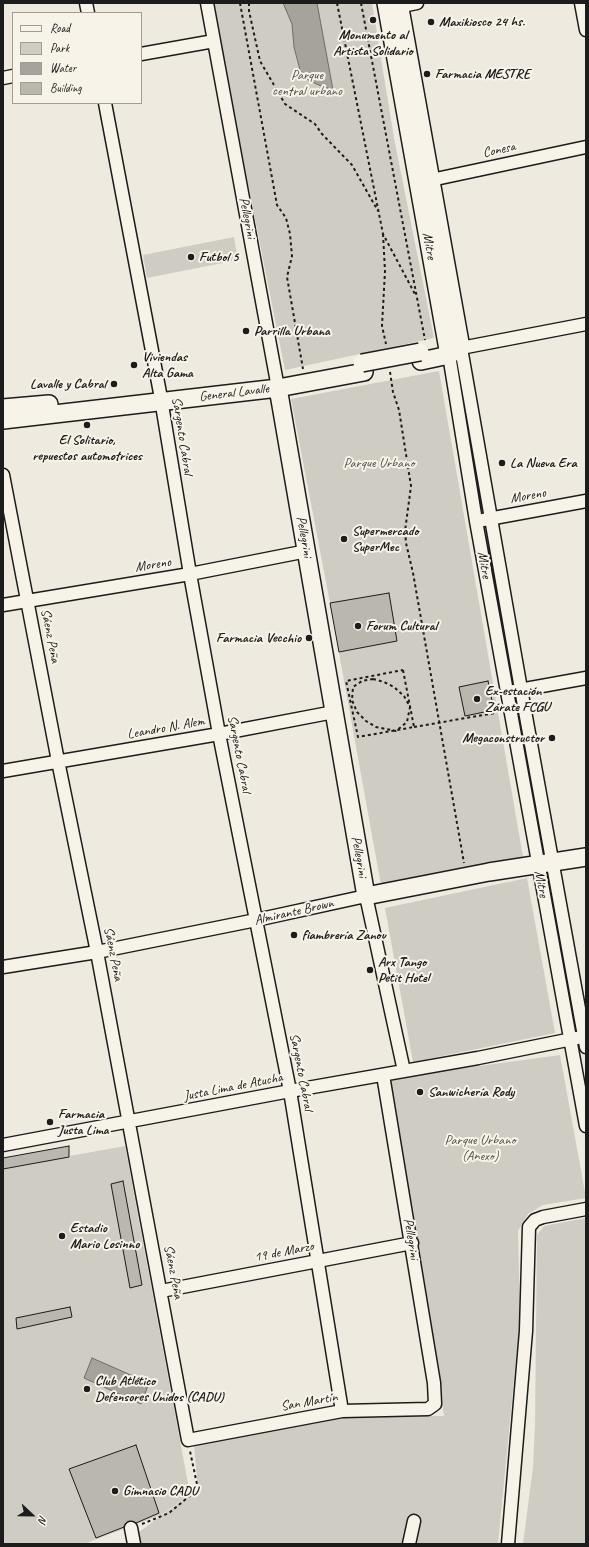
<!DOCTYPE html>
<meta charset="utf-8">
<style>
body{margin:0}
#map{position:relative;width:589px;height:1547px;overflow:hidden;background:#eeeae0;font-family:Caveat,sans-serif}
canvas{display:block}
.frame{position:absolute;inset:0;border:4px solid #1c1c1c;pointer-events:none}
.legend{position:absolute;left:12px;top:12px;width:130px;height:92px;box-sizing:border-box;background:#f7f3e8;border:1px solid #9f9d96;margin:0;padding:5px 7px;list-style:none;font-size:12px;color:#1c1c1c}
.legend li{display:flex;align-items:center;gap:8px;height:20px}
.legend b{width:20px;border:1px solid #9f9d96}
.north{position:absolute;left:12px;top:1495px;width:40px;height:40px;-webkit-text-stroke:3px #f7f3e8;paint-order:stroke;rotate:112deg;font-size:11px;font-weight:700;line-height:16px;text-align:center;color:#1c1c1c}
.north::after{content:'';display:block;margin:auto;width:14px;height:18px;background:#1c1c1c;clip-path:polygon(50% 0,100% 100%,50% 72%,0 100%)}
</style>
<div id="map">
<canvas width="589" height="1547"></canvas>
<div class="frame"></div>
<ul class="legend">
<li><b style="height:5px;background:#f7f3e8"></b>Road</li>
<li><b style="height:11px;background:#cfccc3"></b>Park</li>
<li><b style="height:11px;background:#a6a39d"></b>Water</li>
<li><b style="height:11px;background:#bab7af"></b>Building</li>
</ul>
<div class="north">N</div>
</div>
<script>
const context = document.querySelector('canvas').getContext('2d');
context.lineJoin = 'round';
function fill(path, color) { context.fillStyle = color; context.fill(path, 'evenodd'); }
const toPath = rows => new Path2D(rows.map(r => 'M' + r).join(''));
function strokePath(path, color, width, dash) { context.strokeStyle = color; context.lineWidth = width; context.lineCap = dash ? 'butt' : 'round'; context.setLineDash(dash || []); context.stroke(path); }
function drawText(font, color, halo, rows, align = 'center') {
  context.font = font + ' Caveat,sans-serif'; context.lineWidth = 4; context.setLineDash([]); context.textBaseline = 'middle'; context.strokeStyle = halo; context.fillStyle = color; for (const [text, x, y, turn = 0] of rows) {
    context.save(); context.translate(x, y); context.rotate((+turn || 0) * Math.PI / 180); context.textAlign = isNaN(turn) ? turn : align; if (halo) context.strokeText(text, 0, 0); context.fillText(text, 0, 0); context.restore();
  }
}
const green = toPath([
 [212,3,372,3,394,138,434,338,285,370],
 [234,237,238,260,147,278,143,255],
 [439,371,523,857,381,885,330,603,291,399],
 [527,878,555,1033,413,1062,385,908],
 [560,1055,586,1198,543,1205,528,1214,518,1231,520,1318,498,1544,141,1544,139,1532,198,1489,194,1445,346,1416,444,1416,416,1242,384,1079],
 [125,1146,190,1494,163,1514,84,1544,3,1544,3,1168],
 [586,1218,586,1544,523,1544,533,1467,535,1425,537,1235,544,1226]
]);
const water = toPath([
 [283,3,317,3,333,90,321,86,308,80,300,70,294,47,292,24,283,3],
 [92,1358,149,1383,141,1404,84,1378,92,1358]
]);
const building = toPath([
 [389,593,397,641,339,652,330,603,389,593],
 [488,681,494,710,465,716,459,687,488,681],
 [69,1146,69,1157,3,1169,3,1158,69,1146],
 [123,1181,142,1285,130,1288,111,1184,123,1181],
 [70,1307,72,1317,17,1329,16,1318,70,1307],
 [136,1445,159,1513,136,1523,129,1521,126,1523,124,1527,96,1538,69,1469,136,1445]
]);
const path = toPath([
 [240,3,277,205,286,218,290,234,292,256,287,277,303,369],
 [249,3,249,11,260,61,285,104,315,124,322,134,352,165,378,211],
 [337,3,383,234,416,296],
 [361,3,425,340],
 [383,234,385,271,382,326,386,344],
 [390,372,393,392,399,410,411,486,405,531,406,543,413,573,464,863],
 [403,670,414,727,358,737,346,681,403,670],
 [373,679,384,682,394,687,404,696,410,707,407,722,396,731,376,727,366,721,357,712,352,700,353,687,362,681,373,679],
 [414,727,495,713],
 [142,1524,169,1513,198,1489,190,1451]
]);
const street = toPath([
 [86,3,88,13],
 [207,3,278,388],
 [581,3,586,30],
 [392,8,417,3],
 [141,54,214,41],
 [3,78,13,76],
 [105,103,160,393,190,574,219,734,290,1091,342,1411],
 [423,180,431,180,586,147],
 [586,324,461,348,521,689,586,1047],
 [449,355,476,521,586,1126],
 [3,475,58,761,97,952,188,1440,342,1411,428,1409,435,1404,434,1383,383,1075],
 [483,520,586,501],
 [3,605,190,574,307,551],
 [514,691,586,678],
 [3,771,219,734,334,712],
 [3,967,97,952,256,920,366,896,404,1071],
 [3,1145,290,1091,478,1058,577,1038],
 [161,1291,412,1243],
 [131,1528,134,1544],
 [409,1544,414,1521],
 [508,1544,526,1331,529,1227,535,1220,543,1217,586,1209]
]);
const secondary = toPath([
 [386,3,449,355],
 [399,3,461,348],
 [421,361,449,355,459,349],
 [278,388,366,896,489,872,586,857],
 [3,408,49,404],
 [3,420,278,388,364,372]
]);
const secondaryBridge = toPath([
 [362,363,420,352]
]);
const markers = [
 [373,20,4,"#1c1c1c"],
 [431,22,4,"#1c1c1c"],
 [427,74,4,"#1c1c1c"],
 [191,257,4,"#1c1c1c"],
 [246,331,4,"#1c1c1c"],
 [134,365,4,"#1c1c1c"],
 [114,384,4,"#1c1c1c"],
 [87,425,4,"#1c1c1c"],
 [502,463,4,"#1c1c1c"],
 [344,539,4,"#1c1c1c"],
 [358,626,4,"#1c1c1c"],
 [309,638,4,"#1c1c1c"],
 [477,699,4,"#1c1c1c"],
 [552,738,4,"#1c1c1c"],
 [294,935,4,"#1c1c1c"],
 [370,970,4,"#1c1c1c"],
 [420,1092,4,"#1c1c1c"],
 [50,1122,4,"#1c1c1c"],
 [62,1236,4,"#1c1c1c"],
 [87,1389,4,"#1c1c1c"],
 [115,1491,4,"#1c1c1c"]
];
const poiNames = [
 ["Maxikiosco 24 hs.",439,22],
 ["Monumento al",373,35,"center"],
 ["Artista Solidario",373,51,"center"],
 ["Farmacia MESTRE",435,74],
 ["Futbol 5",199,257],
 ["Parrilla Urbana",254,331],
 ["Viviendas",142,357],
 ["Alta Gama",142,373],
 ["Lavalle y Cabral",106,384,"right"],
 ["El Solitario,",87,440,"center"],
 ["repuestos automotrices",87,456,"center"],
 ["La Nueva Era",510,463],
 ["Supermercado",352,531],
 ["SuperMec",352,547],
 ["Forum Cultural",366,626],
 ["Farmacia Vecchio",301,638,"right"],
 ["Ex-estación",485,691],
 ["Zárate FCGU",485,707],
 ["Megaconstructor",544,738,"right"],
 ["fiambrería Zanou",302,935],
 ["Arx Tango",378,962],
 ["Petit Hotel",378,978],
 ["Sanwichería Rody",428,1092],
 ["Farmacia",58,1114],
 ["Justa Lima",58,1130],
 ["Estadio",70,1228],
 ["Mario Losinno",70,1244],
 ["Club Atlético",95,1381],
 ["Defensores Unidos (CADU)",95,1397],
 ["Gimnasio CADU",123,1491]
];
const parkNames = [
 ["Parque",307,75],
 ["central urbano",307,91],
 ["Parque Urbano",379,463],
 ["Parque Urbano",480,1140],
 ["(Anexo)",480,1156]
];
const streetNames = [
 ["Conesa",499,150,-12],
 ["Pellegrini",247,218,79],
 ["Mitre",429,246,80],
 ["General Lavalle",234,393,-7],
 ["Sargento Cabral",182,436,81],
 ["Moreno",528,496,-10],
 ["Pellegrini",304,537,80],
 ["Moreno",153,565,-9],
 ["Mitre",484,565,80],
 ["Sáenz Peña",50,636,79],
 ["Leandro N. Alem",166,728,-10],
 ["Sargento Cabral",239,754,79],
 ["Pellegrini",359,857,80],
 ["Mitre",541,884,79],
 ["Almirante Brown",294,912,-13],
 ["Sáenz Peña",113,954,79],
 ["Sargento Cabral",301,1072,79],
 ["Justa Lima de Atucha",233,1087,-11],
 ["Pellegrini",411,1239,81],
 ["19 de Marzo",284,1252,-11],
 ["Sáenz Peña",173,1272,79],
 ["San Martín",309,1402,-10]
];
fill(green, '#cfccc3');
fill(water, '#a6a39d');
strokePath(water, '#6f6d69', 1);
fill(building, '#bab7af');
strokePath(building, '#1c1c1c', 1);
strokePath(street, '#1c1c1c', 15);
strokePath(secondary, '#1c1c1c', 20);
strokePath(path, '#1c1c1c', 2, [3, 3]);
strokePath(street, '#f7f3e8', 12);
strokePath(secondary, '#f7f3e8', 17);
strokePath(secondaryBridge, '#1c1c1c', 20, []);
strokePath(secondaryBridge, '#f7f3e8', 17);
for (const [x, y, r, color] of markers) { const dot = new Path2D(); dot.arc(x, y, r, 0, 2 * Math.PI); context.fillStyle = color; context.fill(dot); strokePath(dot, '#f7f3e8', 1.5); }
drawText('bold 14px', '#1c1c1c', '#f7f3e8', poiNames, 'left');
drawText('14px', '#52514e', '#f7f3e8', parkNames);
drawText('14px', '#1c1c1c', '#f7f3e8', streetNames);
</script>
